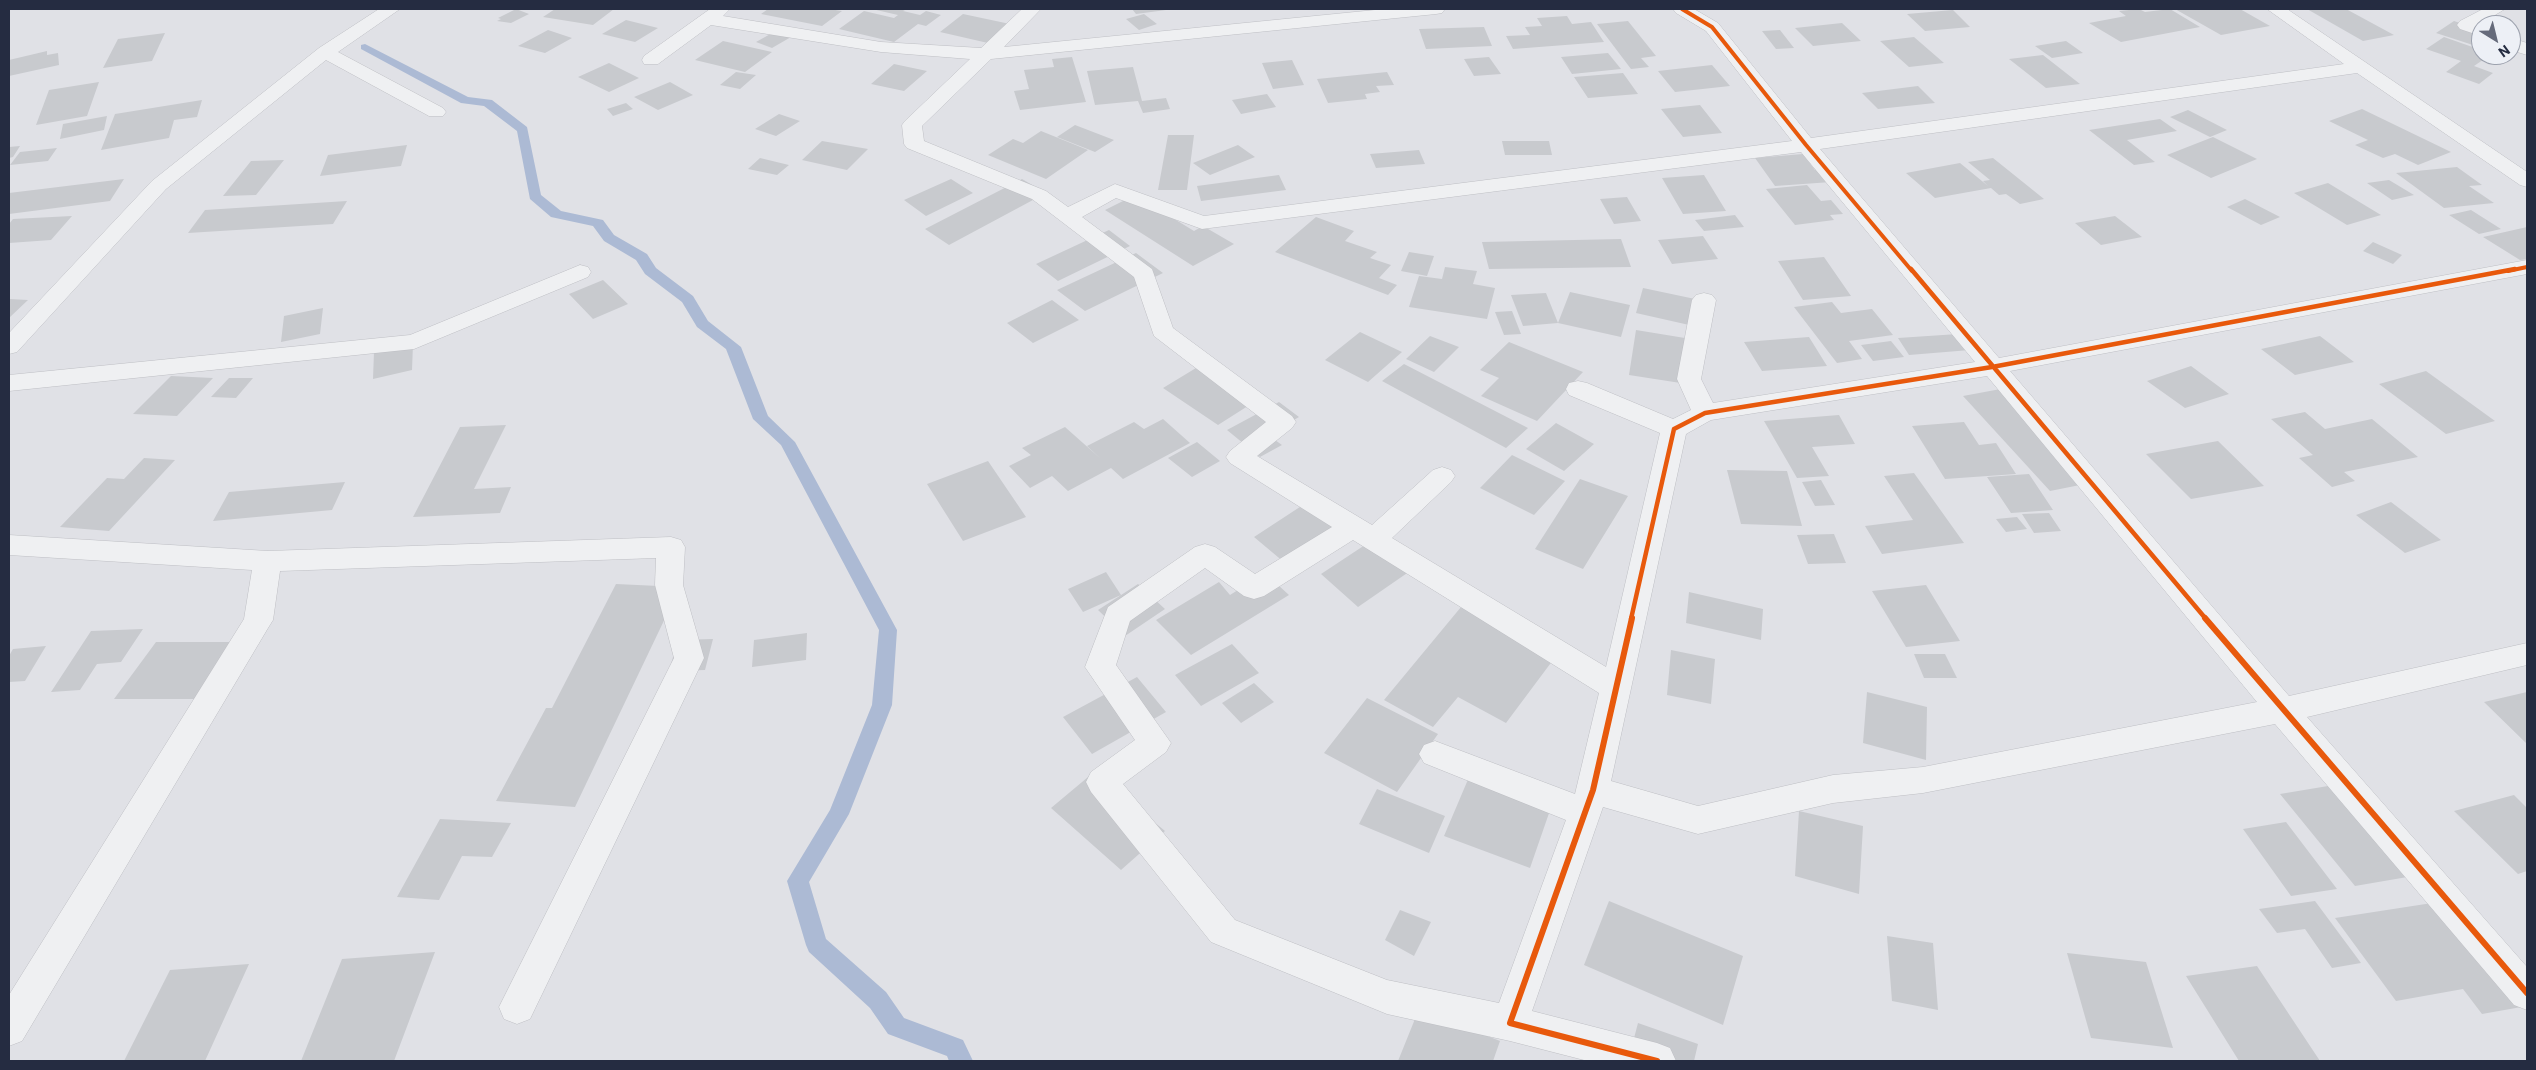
<!DOCTYPE html>
<style>
body{margin:0}
#map{position:relative;width:2536px;height:1070px;overflow:hidden;background:#e0e1e6;font-family:Roboto,sans-serif}
canvas{display:block}
.frame{position:absolute;inset:0;border:10px solid #252c41;pointer-events:none}
.north{position:absolute;left:2471px;top:15px;width:50px;height:50px;box-sizing:border-box;background:#edf0f6;border:1px solid #9da2ae;border-radius:50%;rotate:144deg;font-size:14px;font-weight:700;line-height:20px;text-align:center;color:#252c41}
.north::after{content:'';display:block;margin:auto;width:18px;height:22px;background:#666b7b;clip-path:polygon(50% 0,100% 100%,50% 72%,0 100%)}
</style>
<div id="map">
<canvas width="2536" height="1070"></canvas>
<div class="frame"></div>
<div class="north">N</div>
</div>
<script>
const context = document.querySelector('canvas').getContext('2d');
context.lineJoin = 'round';
const toPath = rows => new Path2D(rows.map(r => 'M' + r).join(''));
function fill(path, color) { context.fillStyle = color; context.fill(path, 'evenodd'); }
function strokePath(path, color, width, dash) { context.strokeStyle = color; context.lineWidth = width; context.lineCap = dash ? 'butt' : 'round'; context.setLineDash(dash || []); context.stroke(path); }
const stream = toPath([
 [365,44,468,97,492,100,527,127,541,195,561,211,603,220,614,235,647,254,656,268,693,296,708,321,741,347,768,416,795,442,897,630,892,705,849,814,809,882,826,939,886,992,904,1018,963,1040,973,1061,949,1061,947,1056,888,1034,870,1008,809,952,806,945,787,881,830,810,872,705,879,630,781,445,753,419,726,349,697,327,682,302,645,274,636,260,604,241,593,226,551,217,530,199,517,131,484,106,461,103,361,49,361,45,365,44]
]);
const building = toPath([
 [516,9,529,14,511,23,497,21,501,19,498,18],
 [555,9,614,9,593,25,543,17],
 [768,9,829,9,842,11,822,26,761,14],
 [872,9,907,9,903,11,920,15,926,11,941,15,926,26,918,24,894,42,839,29,864,11,894,18,898,15],
 [1132,9,1166,9,1166,10,1136,14],
 [2139,9,2145,12,2170,9,2200,27,2121,42,2089,23,2126,16,2119,11],
 [2175,9,2240,9,2270,26,2221,35],
 [2307,9,2346,9,2394,35,2363,41],
 [1953,10,1970,27,1925,31,1907,14],
 [963,14,1010,24,988,43,940,32],
 [1144,14,1157,24,1139,30,1126,19],
 [1567,16,1572,24,1591,22,1604,42,1513,49,1506,36,1530,35,1525,27,1542,26,1537,18],
 [626,20,658,28,635,42,602,34],
 [1628,21,1656,56,1641,58,1649,67,1631,69,1597,24],
 [2454,21,2481,30,2481,43,2476,46,2436,33],
 [1842,23,1861,41,1813,46,1795,28],
 [1484,27,1492,46,1426,49,1419,29],
 [548,30,572,38,545,53,518,46],
 [1780,30,1794,48,1776,49,1762,31],
 [774,32,791,37,772,48,756,42],
 [165,33,152,61,103,68,118,39],
 [1914,37,1944,63,1909,67,1880,41],
 [2444,37,2481,50,2481,55,2490,55,2474,66,2493,73,2479,84,2446,72,2461,61,2426,49],
 [723,41,772,52,745,72,695,60],
 [2066,41,2083,53,2052,58,2035,46],
 [47,51,47,55,58,53,59,65,9,76,9,60],
 [1608,53,1621,69,1572,74,1561,57],
 [2043,55,2080,84,2046,88,2009,59],
 [1072,57,1086,102,1020,110,1014,91,1029,89,1024,70,1054,67,1052,59],
 [1489,57,1501,74,1474,76,1464,59],
 [1292,60,1304,85,1273,89,1262,63],
 [609,63,639,78,609,92,578,77],
 [894,64,927,71,904,91,871,84],
 [1712,65,1730,86,1675,92,1658,71],
 [1133,67,1142,101,1166,98,1170,109,1143,113,1138,101,1095,105,1087,71],
 [736,72,756,75,740,89,720,85],
 [1387,72,1394,85,1376,86,1380,92,1365,94,1367,99,1328,103,1317,79],
 [1623,73,1638,94,1588,98,1574,77],
 [99,82,87,116,36,125,49,90],
 [670,82,693,95,658,110,634,97],
 [1918,86,1935,103,1878,109,1862,93],
 [1267,94,1276,107,1241,114,1232,100],
 [202,100,197,117,174,120,169,138,101,150,115,114],
 [626,103,633,109,613,116,607,109],
 [1700,105,1722,133,1683,137,1661,109],
 [2362,109,2451,152,2418,165,2395,154,2383,158,2355,145,2368,140,2329,121],
 [2188,110,2227,130,2210,137,2170,117],
 [779,114,800,121,776,136,755,129],
 [107,116,104,130,60,139,63,124],
 [2160,119,2177,131,2127,140,2155,162,2134,165,2089,130],
 [1075,125,1114,140,1095,152,1057,137],
 [1041,131,1088,150,1046,179,988,155,1013,139,1023,143],
 [1168,135,1194,135,1187,190,1158,190],
 [2213,137,2257,159,2211,178,2167,155],
 [822,141,868,149,847,170,802,160],
 [1502,141,1549,141,1552,155,1505,155],
 [407,145,401,166,320,176,328,155],
 [1238,145,1255,157,1210,175,1193,163],
 [20,146,13,157,9,158,9,147],
 [57,148,48,161,10,165,20,152],
 [1419,150,1425,164,1376,168,1370,154],
 [1803,154,1815,170,1836,168,1845,181,1775,186,1755,158],
 [760,158,789,165,777,175,748,169],
 [1993,158,2044,199,2020,204,2006,194,1999,195,1991,188,1935,198,1906,173,1960,163,1988,186,1983,181,1990,180,1968,162],
 [284,160,256,195,223,196,251,161],
 [2457,167,2482,185,2469,186,2494,203,2444,208,2396,173],
 [1279,175,1286,190,1201,201,1197,186],
 [1704,175,1726,211,1683,214,1662,178],
 [124,179,110,201,9,214,9,193],
 [951,179,973,193,926,216,904,200],
 [1022,179,1046,193,949,245,925,229],
 [2389,180,2414,195,2392,200,2367,183],
 [2328,183,2381,215,2347,225,2294,193],
 [1807,185,1821,201,1831,200,1843,214,1830,215,1834,220,1795,225,1766,189],
 [1135,195,1194,231,1203,226,1234,244,1193,266,1105,210],
 [1627,197,1641,221,1614,224,1600,199],
 [2245,199,2280,217,2261,225,2227,207],
 [347,201,333,224,188,233,205,210],
 [2471,210,2501,229,2479,234,2449,215],
 [1735,215,1744,227,1704,231,1695,220],
 [72,216,51,240,9,243,9,224,13,219],
 [2115,216,2142,237,2101,245,2075,223],
 [1316,217,1354,231,1345,241,1377,252,1370,258,1391,265,1379,278,1397,285,1388,295,1275,252],
 [2527,227,2527,259,2520,260,2483,237],
 [1109,230,1130,246,1058,281,1036,264],
 [1703,236,1718,259,1672,264,1658,240],
 [1621,239,1631,267,1489,269,1482,242],
 [2373,242,2402,255,2393,264,2363,251],
 [1409,252,1434,256,1427,276,1401,271],
 [1136,253,1163,273,1085,311,1057,290],
 [1824,257,1851,296,1803,300,1778,261],
 [1445,267,1477,271,1473,284,1495,288,1487,319,1409,307,1419,276,1442,279],
 [603,280,628,304,593,319,569,294],
 [1643,288,1714,303,1707,329,1636,313],
 [1570,292,1630,305,1621,337,1558,323],
 [1546,293,1558,323,1523,326,1511,295],
 [9,299,28,300,9,318],
 [1052,300,1079,320,1033,343,1007,323],
 [1832,302,1841,313,1872,309,1893,335,1849,341,1862,359,1837,363,1794,307],
 [323,308,320,334,281,342,284,316],
 [1512,311,1521,334,1504,335,1495,312],
 [1636,330,1691,339,1687,384,1629,375],
 [1360,332,1402,352,1368,382,1325,360],
 [1958,334,1970,350,1909,355,1898,338],
 [1430,336,1459,347,1434,372,1406,359],
 [2320,336,2354,362,2295,375,2261,349],
 [1809,337,1827,366,1762,371,1744,342],
 [1891,341,1904,357,1873,361,1861,345],
 [1509,342,1583,372,1537,421,1481,396,1499,378,1480,370],
 [413,344,412,370,373,379,374,352],
 [1404,364,1528,428,1506,448,1382,381],
 [2191,366,2229,394,2185,408,2147,381],
 [1196,368,1251,404,1218,425,1163,388],
 [2426,371,2495,421,2446,434,2379,384],
 [171,376,213,378,177,416,133,414],
 [229,378,253,378,236,398,211,397],
 [2006,388,2095,482,2050,491,1963,396],
 [1279,402,1299,417,1268,435,1282,445,1260,457,1227,430],
 [2305,412,2325,429,2372,419,2418,457,2344,472,2355,481,2332,487,2299,458,2313,455,2271,419],
 [1839,415,1855,444,1812,447,1829,476,1797,478,1764,421],
 [1163,419,1190,443,1123,479,1111,468,1068,491,1052,476,1030,488,1009,466,1031,455,1022,448,1065,427,1101,459,1087,446,1134,422,1144,429],
 [1964,422,1979,445,1996,443,2016,474,1945,479,1912,426],
 [1556,423,1594,444,1564,471,1526,449],
 [506,425,474,489,511,487,500,513,413,517,460,427],
 [2218,441,2264,486,2191,499,2146,454],
 [1197,442,1220,461,1192,477,1168,458],
 [1512,455,1565,481,1534,515,1480,488],
 [144,458,175,460,109,531,60,527,107,478,124,479],
 [988,461,1026,517,963,541,927,484],
 [1727,470,1787,471,1802,526,1741,524],
 [1914,473,1964,543,1882,554,1865,526,1913,520,1884,476],
 [2029,474,2053,510,2011,513,1987,477],
 [1580,479,1628,496,1583,569,1535,549],
 [1821,480,1835,505,1815,506,1802,482],
 [345,482,332,510,213,521,229,492],
 [1309,501,1348,531,1291,568,1254,537],
 [2391,502,2441,540,2405,553,2356,515],
 [2049,513,2061,531,2034,533,2022,514],
 [2017,517,2027,529,2006,532,1996,519],
 [1834,534,1846,563,1808,564,1797,535],
 [1374,539,1413,569,1358,607,1321,574],
 [1106,572,1121,595,1083,612,1068,589],
 [1265,573,1289,595,1191,655,1156,620,1219,582,1230,595],
 [616,584,680,587,575,807,496,801,546,708,552,708],
 [1138,584,1165,609,1125,636,1098,610],
 [1926,585,1960,641,1906,647,1872,591],
 [1689,592,1763,609,1761,640,1686,623],
 [1461,607,1556,656,1506,723,1458,697,1433,727,1384,700],
 [143,629,121,662,97,664,80,690,51,692,91,631],
 [807,633,806,660,752,667,754,640],
 [713,639,705,670,669,671,678,640],
 [156,642,248,642,210,699,114,699],
 [1232,644,1259,673,1201,706,1175,675],
 [46,646,25,681,9,682,9,656,13,649],
 [1671,650,1715,659,1711,704,1667,695],
 [1914,654,1945,654,1957,678,1924,678],
 [1137,677,1166,712,1092,754,1063,717],
 [1254,683,1274,702,1241,723,1222,703],
 [1867,692,1927,707,1926,760,1863,743],
 [2527,692,2527,744,2484,702],
 [1367,698,1438,734,1397,792,1324,753],
 [1475,763,1556,793,1530,868,1444,836],
 [1094,772,1165,831,1121,870,1051,808],
 [2340,784,2419,875,2355,886,2280,794],
 [1377,789,1445,816,1429,853,1359,824],
 [2514,795,2527,808,2527,871,2518,874,2454,811],
 [1799,811,1863,826,1859,894,1795,876],
 [440,819,511,823,492,857,462,856,439,900,397,897],
 [2286,822,2337,889,2291,896,2243,829],
 [1609,901,1743,956,1723,1025,1584,965],
 [2315,901,2361,963,2332,968,2305,929,2277,933,2259,909],
 [2445,901,2527,1000,2527,1006,2482,1014,2463,989,2396,1001,2335,918],
 [1400,910,1431,922,1414,956,1385,940],
 [1887,936,1933,943,1938,1010,1892,1001],
 [435,952,394,1061,301,1061,342,959],
 [2067,953,2146,962,2173,1048,2091,1038],
 [249,964,205,1061,124,1061,170,970],
 [2257,966,2320,1061,2239,1061,2186,976],
 [1419,1009,1500,1041,1493,1061,1398,1061],
 [1638,1023,1698,1044,1694,1061,1628,1061]
]);
const minor = toPath([
 [379,9,400,9,338,52,443,108,446,112,443,116,429,116,326,60,166,189,17,352,9,354,9,333,152,181,319,48,379,9],
 [710,9,730,9,723,16,881,42,981,48,1022,9,1041,9,1004,47,1385,9,1445,9,1442,13,1436,14,991,59,922,126,924,141,1046,191,1068,207,1115,184,1204,216,1792,141,1706,31,1676,13,1673,9,1694,9,1718,23,1811,138,2344,64,2267,9,2287,9,2527,172,2527,187,2520,185,2357,73,1820,149,1999,358,2527,260,2527,274,2010,371,2289,696,2527,643,2527,665,2307,717,2527,967,2527,1010,2514,1005,2275,724,1923,793,1833,803,1698,834,1603,807,1532,1011,1657,1043,1670,1048,1676,1061,1588,1061,1510,1041,1387,1014,1211,942,1091,792,1086,782,1091,772,1135,740,1085,667,1108,607,1195,547,1205,544,1215,547,1255,574,1332,527,1230,463,1226,457,1230,451,1266,422,1154,336,1134,277,1032,199,907,148,904,144,902,125,905,121,970,59,881,52,711,25,658,64,644,64,642,60,644,56,710,9],
 [1801,152,1975,362,1713,403,1701,379,1716,300,1712,295,1704,293,1696,295,1692,300,1677,379,1691,410,1673,419,1587,383,1578,381,1569,383,1566,389,1569,395,1660,433,1606,667,1392,538,1451,482,1455,476,1451,470,1442,467,1433,470,1372,525,1257,456,1292,428,1296,422,1292,416,1173,328,1152,269,1082,217,1116,198,1202,229,1801,152],
 [1987,376,2257,702,1923,767,1833,775,1698,806,1611,781,1686,434,1711,420,1987,376],
 [1353,540,1599,693,1575,794,1435,741,1424,745,1419,754,1424,763,1566,820,1499,1003,1387,980,1235,920,1123,784,1166,752,1171,743,1116,665,1130,621,1205,568,1244,596,1254,599,1264,596,1353,540],
 [2483,9,2505,9,2480,24,2481,36,2460,29,2457,25,2460,21,2483,9],
 [2511,38,2527,43,2527,55,2511,50,2511,38],
 [580,265,588,267,591,272,588,277,414,349,9,391,9,375,410,335,580,265],
 [9,535,268,551,671,537,681,540,685,547,683,585,704,658,530,1019,517,1024,504,1019,499,1007,674,658,655,585,656,558,280,571,273,620,268,628,22,1041,9,1046,9,995,244,619,252,570,9,555,9,535]
]);
const cyclewayFar2 = toPath([
 [1682,9,1712,27,1806,145,1912,271],
 [2508,271,2527,267]
]);
const cyclewayFar1 = toPath([
 [1911,269,2206,619],
 [1631,619,1674,429,1705,413,1992,367,2515,269]
]);
const cycleway = toPath([
 [1632,618,1593,790,1510,1023,1657,1061],
 [2205,618,2527,993]
]);
fill(stream, '#acbad4');
fill(building, '#c8cace');
strokePath(minor, '#bebfc4', 1);
fill(minor, '#eff0f2');
strokePath(cyclewayFar2, '#e8590c', 4);
strokePath(cyclewayFar1, '#e8590c', 4.5);
strokePath(cycleway, '#e8590c', 6);
</script>
